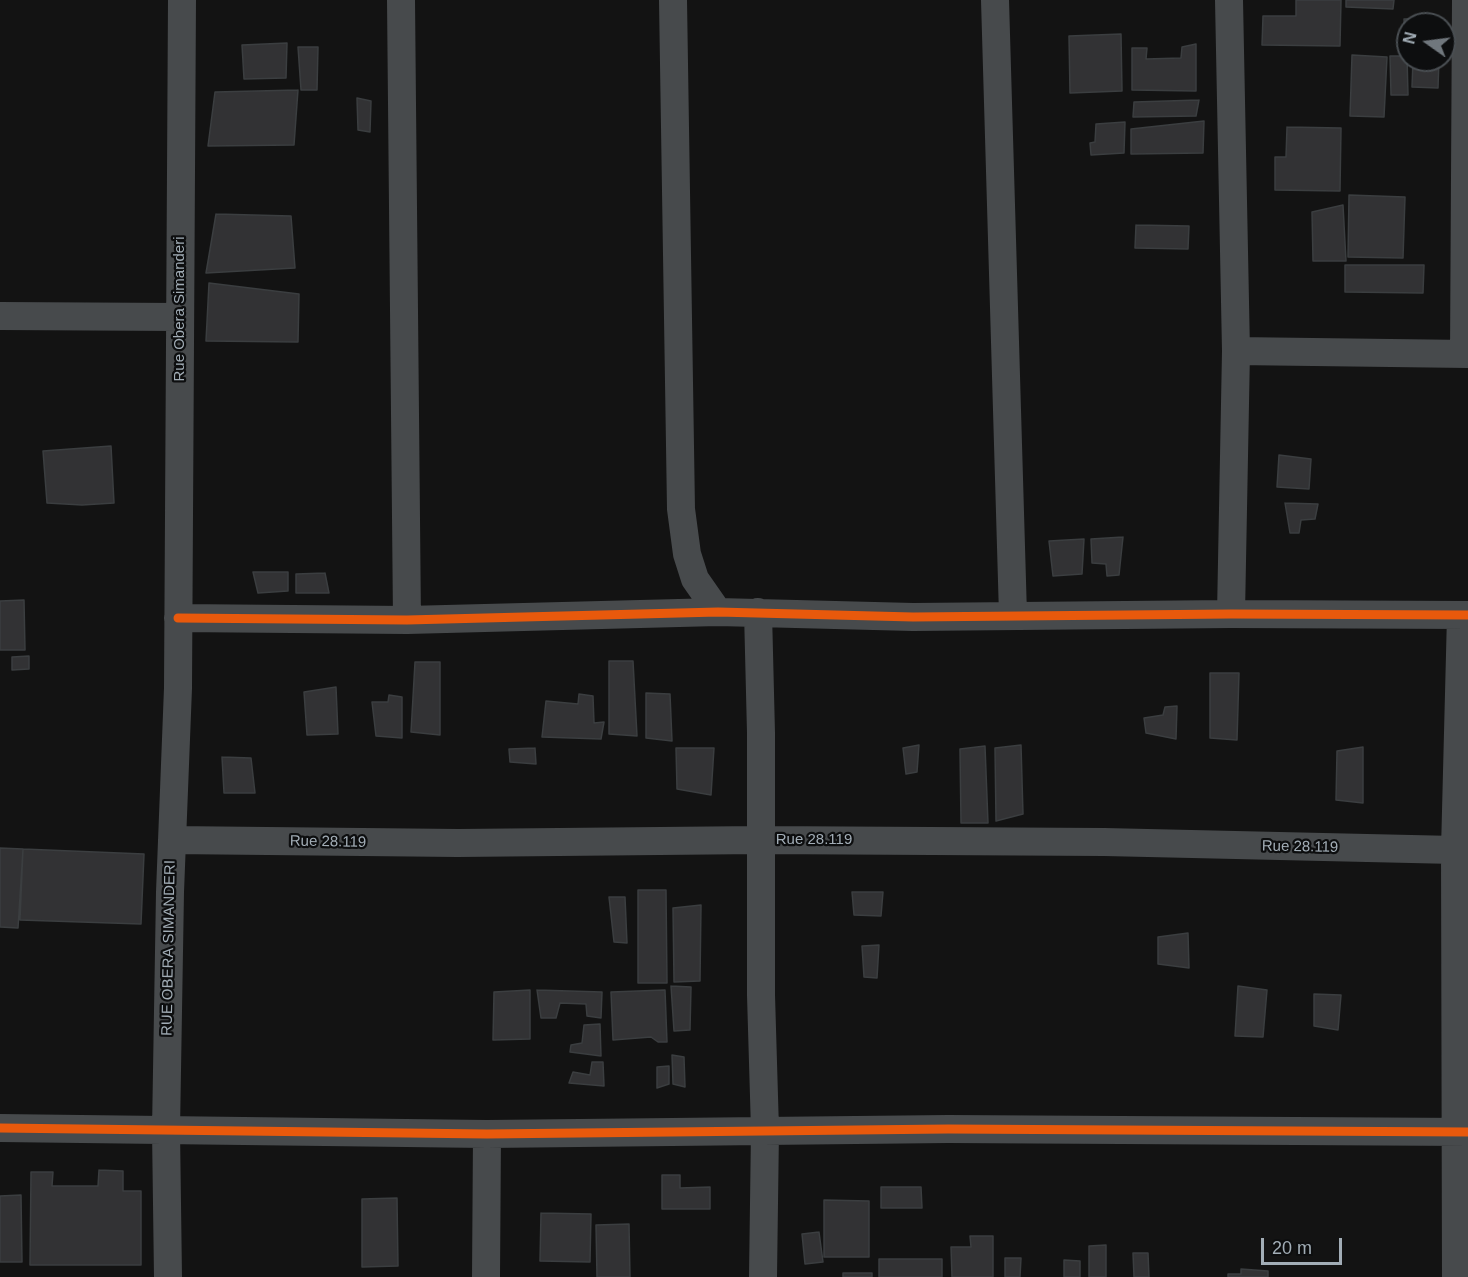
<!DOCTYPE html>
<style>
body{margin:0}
#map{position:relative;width:1468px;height:1277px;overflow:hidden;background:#131313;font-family:Arial,sans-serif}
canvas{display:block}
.north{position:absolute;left:1396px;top:12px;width:60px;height:60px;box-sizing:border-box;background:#0d0e0f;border:2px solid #494e52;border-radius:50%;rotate:284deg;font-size:16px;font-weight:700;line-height:24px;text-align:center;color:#a2adb6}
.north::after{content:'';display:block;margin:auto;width:21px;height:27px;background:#70777d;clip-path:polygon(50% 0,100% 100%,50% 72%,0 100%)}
.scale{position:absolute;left:1261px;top:1238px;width:81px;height:27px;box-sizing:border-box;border:3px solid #a2adb6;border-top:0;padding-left:8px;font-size:18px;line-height:21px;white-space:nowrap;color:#a2adb6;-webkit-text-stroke:4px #0d0e0f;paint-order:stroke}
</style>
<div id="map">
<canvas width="1468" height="1277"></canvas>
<div class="north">N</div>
<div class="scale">20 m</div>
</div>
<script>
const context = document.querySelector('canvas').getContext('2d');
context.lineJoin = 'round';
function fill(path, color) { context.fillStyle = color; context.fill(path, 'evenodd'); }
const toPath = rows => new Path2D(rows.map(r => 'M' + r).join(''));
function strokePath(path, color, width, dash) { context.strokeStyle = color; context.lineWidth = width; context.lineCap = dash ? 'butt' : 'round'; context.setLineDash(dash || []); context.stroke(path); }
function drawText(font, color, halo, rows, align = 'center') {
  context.font = font + ' Arial,sans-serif'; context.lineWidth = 4.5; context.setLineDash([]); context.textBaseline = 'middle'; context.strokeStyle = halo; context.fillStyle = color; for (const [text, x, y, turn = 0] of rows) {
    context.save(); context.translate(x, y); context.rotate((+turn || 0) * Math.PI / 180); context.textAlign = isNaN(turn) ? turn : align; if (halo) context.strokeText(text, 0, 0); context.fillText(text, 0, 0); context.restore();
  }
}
const building = toPath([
 [1296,0,1341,0,1340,46,1262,45,1263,16,1296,16,1296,0],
 [1346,0,1394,0,1393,9,1346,7,1346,0],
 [1431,18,1431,24,1408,24,1408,47,1405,46,1404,19,1431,18],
 [1121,34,1122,91,1070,93,1069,36,1121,34],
 [287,43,286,78,244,79,242,45,287,43],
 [1196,44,1196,91,1132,90,1132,48,1147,48,1146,59,1181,58,1182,47,1196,44],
 [298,47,318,47,317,90,301,90,298,47],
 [1352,55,1387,57,1384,117,1350,116,1352,55],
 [1390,56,1407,56,1408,95,1391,95,1390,56],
 [1413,60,1439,60,1438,88,1412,87,1413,60],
 [298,90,294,145,208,146,215,92,298,90],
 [357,98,371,101,370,132,358,130,357,98],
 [1199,100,1196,116,1133,117,1134,102,1199,100],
 [1204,121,1203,153,1131,154,1131,129,1204,121],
 [1125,122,1124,153,1091,155,1090,143,1095,142,1096,124,1125,122],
 [1287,127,1341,128,1340,191,1275,190,1275,157,1286,157,1287,127],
 [1349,195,1405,197,1403,258,1348,257,1349,195],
 [1343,205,1346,261,1313,261,1312,212,1343,205],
 [216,214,291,216,295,268,206,273,216,214],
 [1136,225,1189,226,1188,249,1135,248,1136,225],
 [1345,265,1424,265,1423,293,1345,292,1345,265],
 [209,283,299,294,298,342,206,341,209,283],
 [111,446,114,503,82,505,47,503,43,451,111,446],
 [1279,455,1311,459,1309,489,1277,487,1279,455],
 [1285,503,1318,504,1315,519,1301,520,1299,533,1290,533,1285,503],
 [1123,537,1119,575,1107,576,1106,564,1092,563,1091,539,1123,537],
 [1084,539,1082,574,1053,576,1049,541,1084,539],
 [253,572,288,572,288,591,258,593,253,572],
 [325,573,329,593,296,593,296,574,325,573],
 [24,600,25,650,0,650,0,601,24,600],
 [29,656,29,669,12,670,12,657,29,656],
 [609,661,633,661,637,736,609,734,609,661],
 [415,662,440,662,440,735,411,732,415,662],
 [1210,673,1239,673,1237,740,1210,738,1210,673],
 [336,687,338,734,307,735,304,692,336,687],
 [646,693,670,694,672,741,646,738,646,693],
 [579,694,593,696,594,723,604,722,601,739,542,737,546,701,578,704,579,694],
 [389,695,402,697,402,738,376,736,372,702,388,702,389,695],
 [1177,706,1176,739,1146,733,1144,718,1163,715,1165,707,1177,706],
 [919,745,917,772,906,774,903,748,919,745],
 [1021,745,1023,814,996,821,995,748,1021,745],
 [985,746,988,823,961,823,960,749,985,746],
 [1363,747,1363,803,1336,800,1337,751,1363,747],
 [535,748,536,764,510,762,509,749,535,748],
 [676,748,714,748,711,795,677,789,676,748],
 [222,757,251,758,255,793,224,793,222,757],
 [0,848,23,849,18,928,0,927,0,848],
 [23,849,144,854,141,924,20,920,23,849],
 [638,890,666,890,667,983,638,983,638,890],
 [852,892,883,892,881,916,854,915,852,892],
 [609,897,625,897,627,943,614,942,609,897],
 [701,905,700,981,674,982,673,908,701,905],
 [1188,933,1189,968,1158,964,1158,937,1188,933],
 [879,945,877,978,864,977,862,946,879,945],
 [671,986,691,987,690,1030,674,1031,671,986],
 [1238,986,1267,990,1263,1037,1235,1036,1238,986],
 [530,990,530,1039,493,1040,494,992,530,990],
 [537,990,602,992,601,1018,587,1016,586,1004,560,1003,556,1018,541,1018,537,990],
 [665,990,667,1042,658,1042,651,1037,613,1040,611,992,665,990],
 [1314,994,1341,995,1338,1030,1314,1026,1314,994],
 [600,1024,601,1056,570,1052,571,1045,582,1043,584,1025,600,1024],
 [672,1055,684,1057,685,1087,673,1084,672,1055],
 [592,1062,603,1062,604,1086,569,1083,573,1072,590,1075,592,1062],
 [669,1066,669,1084,657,1088,657,1067,669,1066],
 [99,1170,123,1171,123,1191,141,1191,141,1265,30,1265,31,1172,53,1172,52,1186,98,1186,99,1170],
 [662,1175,680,1175,680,1188,710,1187,710,1209,662,1209,662,1175],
 [881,1187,921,1187,922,1208,881,1208,881,1187],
 [21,1195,22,1262,0,1262,0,1196,21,1195],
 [397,1198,398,1266,362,1267,362,1199,397,1198],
 [824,1200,869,1201,869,1257,824,1257,824,1200],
 [541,1213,591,1214,590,1262,540,1261,541,1213],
 [629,1224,630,1277,597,1277,596,1225,629,1224],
 [819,1232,823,1262,805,1264,802,1234,819,1232],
 [970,1236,993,1236,993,1277,952,1277,951,1247,971,1247,970,1236],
 [1106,1245,1106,1277,1089,1277,1089,1246,1106,1245],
 [1133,1253,1148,1253,1149,1277,1134,1277,1133,1253],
 [1005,1258,1021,1258,1020,1277,1005,1277,1005,1258],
 [879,1259,942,1259,942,1277,879,1277,879,1259],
 [1064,1260,1080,1261,1080,1277,1064,1277,1064,1260],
 [1241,1269,1268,1271,1268,1277,1228,1277,1228,1274,1241,1274,1241,1269],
 [843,1273,872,1273,872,1277,843,1277,843,1273]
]);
const minor = toPath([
 [401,0,407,620],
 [673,0,681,509,687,554,695,579,718,612],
 [995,0,1013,615],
 [1229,0,1236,351,1231,614],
 [0,316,180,317],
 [1236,351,1468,354],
 [1464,354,1466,0],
 [758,612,761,733,761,995,765,1130,763,1277],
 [178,618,407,620,718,612,913,617,1231,614,1468,615],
 [172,840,458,843,760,840,1104,842,1455,850],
 [0,1128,487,1134,948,1129,1468,1132],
 [168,1277,166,1130,170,892,178,688,182,0],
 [486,1277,487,1134],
 [1456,1277,1455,850,1461,615]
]);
const cycleway = toPath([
 [178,618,407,620,718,612,913,617,1231,614,1468,615],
 [0,1128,487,1134,948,1129,1468,1132]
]);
const streetNames = [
 ["Rue Obera Simanderi",180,309,-90],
 ["Rue 28.119",814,840],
 ["Rue 28.119",328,842,1],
 ["Rue 28.119",1300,847,1],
 ["RUE OBERA SIMANDERI",169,948,-89]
];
fill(building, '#323234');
strokePath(building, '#3b3e40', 1.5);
strokePath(minor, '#474a4c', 28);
strokePath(cycleway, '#e8590c', 9);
drawText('15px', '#a2adb6', '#0d0e0f', streetNames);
</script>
